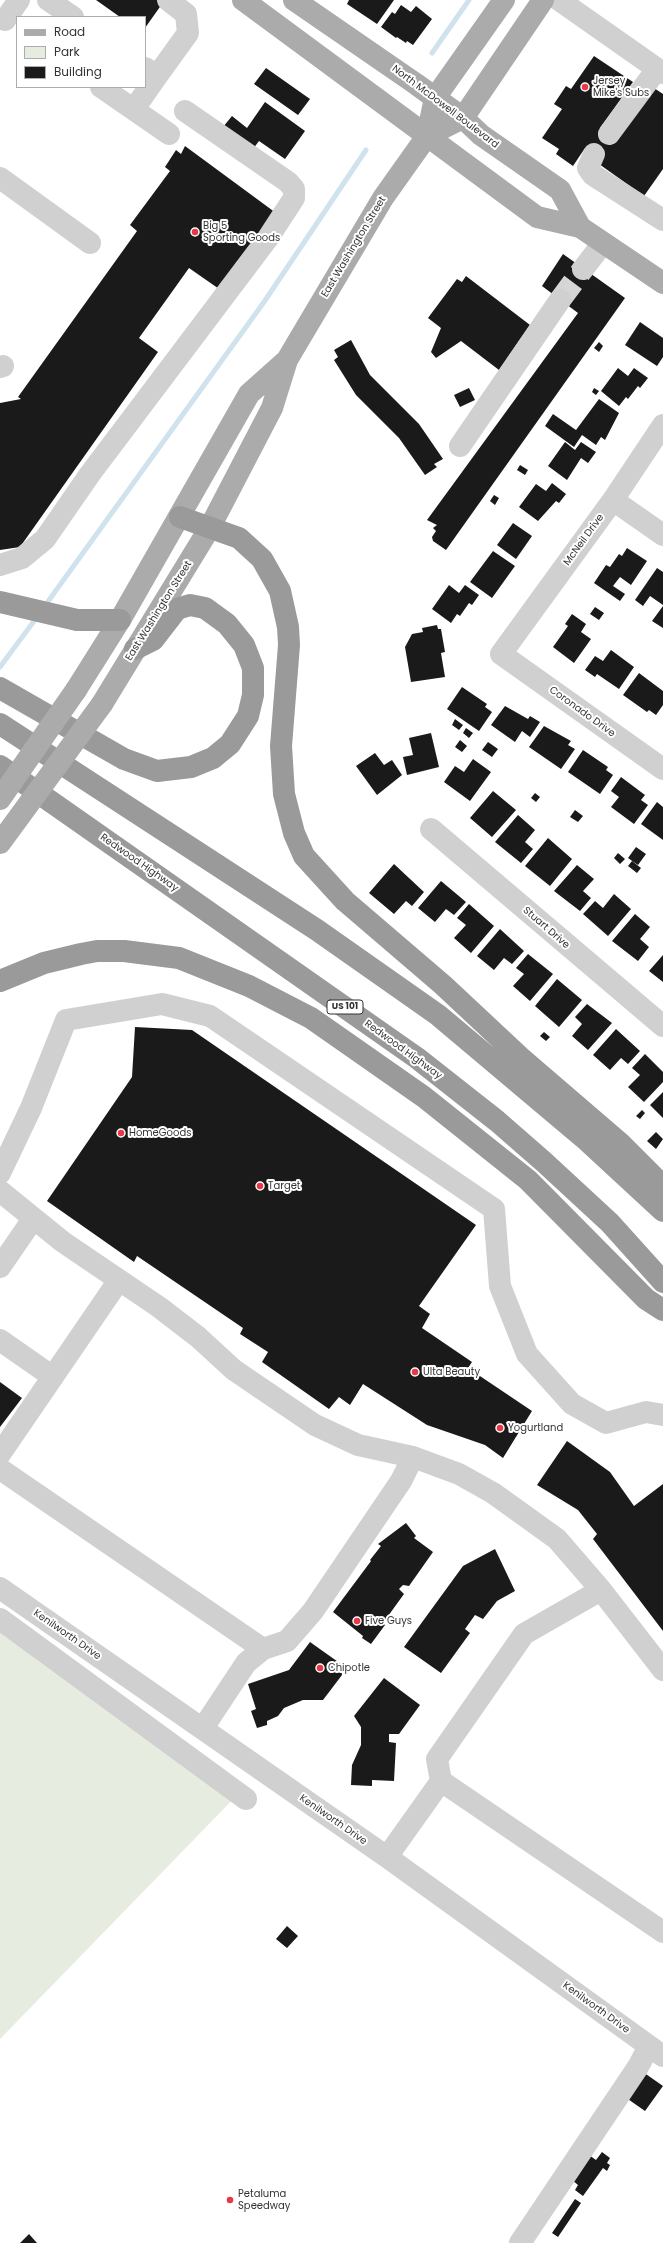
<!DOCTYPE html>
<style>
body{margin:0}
#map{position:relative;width:663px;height:2243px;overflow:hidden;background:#fff;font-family:Poppins,sans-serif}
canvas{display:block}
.legend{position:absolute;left:16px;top:16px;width:130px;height:72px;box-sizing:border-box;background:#fff;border:1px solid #adadad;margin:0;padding:5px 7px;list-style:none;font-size:12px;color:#333}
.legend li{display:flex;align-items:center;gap:8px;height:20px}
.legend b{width:20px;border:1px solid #adadad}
</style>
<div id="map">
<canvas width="663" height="2243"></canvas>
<ul class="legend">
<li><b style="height:5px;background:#ababab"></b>Road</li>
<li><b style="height:11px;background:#e6ecdf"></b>Park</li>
<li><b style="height:11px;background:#1a1a1a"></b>Building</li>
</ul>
</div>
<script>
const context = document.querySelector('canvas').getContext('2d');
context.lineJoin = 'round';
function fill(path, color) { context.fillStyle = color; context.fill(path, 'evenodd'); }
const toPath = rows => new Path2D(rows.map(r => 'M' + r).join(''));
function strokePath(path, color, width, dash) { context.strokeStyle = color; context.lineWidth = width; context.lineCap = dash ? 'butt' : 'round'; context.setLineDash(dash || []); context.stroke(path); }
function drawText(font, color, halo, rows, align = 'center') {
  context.font = font + ' Poppins,sans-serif'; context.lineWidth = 4; context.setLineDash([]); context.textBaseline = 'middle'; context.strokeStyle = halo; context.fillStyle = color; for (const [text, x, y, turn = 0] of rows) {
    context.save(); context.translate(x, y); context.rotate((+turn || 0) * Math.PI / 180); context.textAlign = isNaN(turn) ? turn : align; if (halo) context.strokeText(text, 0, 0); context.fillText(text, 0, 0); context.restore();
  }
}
const green = toPath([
 [0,1611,244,1788,0,2039]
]);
const stream = toPath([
 [432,53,469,0],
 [44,607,264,302,366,150],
 [0,667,37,617]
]);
const building = toPath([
 [96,0,157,0,162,4,145,28,145,17,120,17],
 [349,0,394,0,377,24,347,4],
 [401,5,411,12,416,6,432,19,413,45,407,41,406,43,397,37,396,38,381,27,392,12,395,14],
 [594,56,633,82,600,128,617,139,654,88,663,94,663,169,644,196,599,164,585,148,573,166,556,154,559,149,542,138,562,109,554,104,566,86,571,89],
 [266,68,310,99,298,115,254,84],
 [265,102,305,131,285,159,259,141,253,149,223,127,232,116,247,128],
 [185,146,276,213,222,291,189,268,139,338,158,352,20,547,0,550,0,403,21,399,18,397,137,231,130,225,170,171,165,167,176,150,181,154],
 [563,254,625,298,446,550,433,541,432,537,436,531,433,528,437,525,427,520,578,313,542,286],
 [466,276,530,325,499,370,461,341,436,358,431,352,441,328,428,318,457,279,462,282],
 [640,322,663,338,663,357,657,366,625,345],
 [351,340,370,375,419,424,443,459,434,464,437,467,425,475,399,438,356,395,334,360,338,357,334,350],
 [599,342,603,346,599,352,594,348],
 [618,368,628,376,634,368,648,378,640,388,638,386,628,399,626,397,619,406,601,391],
 [469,388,475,400,460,407,454,395],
 [594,388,599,391,596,395,592,392],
 [599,399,619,413,605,440,601,437,596,445,582,435,574,447,545,426,553,414,576,430],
 [565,442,575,450,581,442,596,452,588,463,581,458,567,480,548,466],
 [520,465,528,470,525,475,517,470],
 [552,483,566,494,559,503,556,501,538,521,519,507,536,484,546,491],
 [494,495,499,498,495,505,490,501],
 [513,523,532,536,516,559,497,545],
 [627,548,647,561,631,585,620,577,613,586,625,594,620,601,594,583,606,565,610,567,619,554,622,556],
 [493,551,515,566,492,598,470,582],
 [657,568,663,572,663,605,650,596,643,606,635,600],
 [449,585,459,593,465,585,479,595,472,605,469,603,460,616,457,614,451,623,432,609],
 [663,606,663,628,652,621],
 [595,607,604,613,599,620,590,614],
 [572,614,586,624,581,632,591,639,574,663,553,647,568,626,565,624],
 [437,625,438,629,441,629,445,652,441,653,445,677,411,682,405,647,412,634,423,632,422,628],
 [611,650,634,667,619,689,597,674,595,677,585,670,595,656,603,661],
 [639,673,663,691,663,705,656,715,649,710,647,712,623,695],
 [462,687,487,704,485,707,492,712,479,731,447,709],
 [505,706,528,719,530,716,540,722,530,737,522,731,515,742,491,725],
 [455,719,463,725,459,730,452,725],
 [544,726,571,741,568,745,575,749,561,769,529,747],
 [466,728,473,733,469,738,463,733],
 [431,733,439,767,407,775,403,757,413,755,409,738],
 [460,740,467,746,462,752,455,747],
 [488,742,498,749,492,757,482,750],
 [583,750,608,767,606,770,613,775,600,794,568,772],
 [375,753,384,765,392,760,402,775,377,795,356,766],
 [473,759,491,772,470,801,444,782,455,766,464,772],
 [621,777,645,795,641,800,648,805,634,824,611,807,619,797,611,791],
 [493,791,516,810,492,837,470,818],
 [535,793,540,797,536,802,531,798],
 [657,802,663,807,663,840,641,824],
 [575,810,583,816,578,822,570,817],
 [518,815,535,830,525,842,533,849,521,863,495,842],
 [548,838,572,859,550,886,525,866],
 [636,847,646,854,638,865,628,858],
 [618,853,625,859,620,864,614,858],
 [632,861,641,868,637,873,628,866],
 [394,864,424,892,412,906,406,901,394,914,369,893],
 [577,865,594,879,583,891,591,898,580,911,554,891],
 [441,881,466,902,454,915,446,909,435,922,418,908],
 [614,894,631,909,608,936,583,914,595,901,603,908],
 [469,904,494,926,471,953,454,938,466,925,457,918],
 [635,914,650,927,640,939,649,947,638,961,612,941],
 [500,929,524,951,512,964,504,958,494,970,477,956],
 [528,954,553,974,530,1001,513,986,524,974,516,968],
 [663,955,663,982,649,971],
 [557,979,582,1000,559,1027,535,1006],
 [587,1004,612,1023,588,1050,572,1036,582,1024,575,1017],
 [135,1027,192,1030,476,1225,419,1306,430,1314,422,1328,472,1362,468,1368,532,1411,503,1458,485,1445,427,1425,363,1384,350,1405,339,1397,329,1409,262,1362,268,1352,240,1334,243,1328,137,1256,134,1262,47,1201,132,1077],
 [616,1029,640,1051,628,1064,621,1058,610,1070,593,1055],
 [544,1032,550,1037,546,1041,540,1036],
 [645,1054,663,1072,663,1082,644,1102,628,1087,640,1075,632,1068],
 [663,1092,663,1118,650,1105],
 [642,1110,645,1113,640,1119,636,1116],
 [656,1132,663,1139,656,1149,647,1141],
 [0,1382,22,1398,0,1427],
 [567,1441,610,1472,634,1506,663,1484,663,1631,593,1539,597,1534,578,1510,537,1485],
 [406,1523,416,1536,414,1538,433,1552,409,1586,403,1585,399,1589,404,1594,383,1623,385,1625,371,1644,362,1638,363,1636,333,1612,371,1561,370,1560,381,1546,378,1544],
 [495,1549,515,1591,497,1601,483,1619,475,1615,465,1629,470,1633,441,1673,404,1647,463,1566],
 [310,1642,341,1664,342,1675,323,1700,303,1700,284,1708,278,1716,267,1721,267,1725,257,1728,251,1711,256,1709,248,1684,289,1670],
 [384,1678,420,1705,399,1734,389,1734,389,1742,396,1743,394,1781,372,1780,372,1786,351,1785,352,1765,361,1745,361,1727,354,1716],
 [287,1926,298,1936,287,1948,276,1939],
 [643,2072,663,2086,645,2111,625,2097],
 [602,2152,610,2158,607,2163,610,2165,607,2171,603,2168,583,2196,575,2190,578,2185,572,2180,589,2155,596,2160],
 [575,2199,581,2203,558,2237,552,2233],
 [29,2234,37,2243,20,2243]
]);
const minorTunnel = toPath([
 [560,300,583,269]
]);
const minor = toPath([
 [48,0,73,17],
 [559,0,663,73],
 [5,20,19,0],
 [157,76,188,33,186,14,168,0],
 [101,87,169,134],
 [134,109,157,76,145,68],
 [609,134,657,69],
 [594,154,588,168,593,175,663,220],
 [0,178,90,243],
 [583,269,603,243],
 [0,367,3,366],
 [663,425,613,500,501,654,663,769],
 [460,446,560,300],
 [613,500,663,535],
 [0,565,22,558,45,539,90,474,268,238,294,198,294,189,288,182,185,111],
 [431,829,663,1026],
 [0,1173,31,1108,66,1020,162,1004,210,1016,494,1209,500,1286,527,1354,572,1404,606,1423,646,1412,663,1415],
 [0,1191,63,1242,159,1307,198,1337,234,1370,315,1425,358,1445,413,1457,459,1474,493,1493,557,1539,601,1590,663,1670],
 [0,1267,33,1219],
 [0,1340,53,1377],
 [0,1454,119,1280],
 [0,1469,263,1649],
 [0,1588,387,1857,663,2056],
 [601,1590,524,1634,437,1759,441,1781,663,1932],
 [0,1619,246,1799],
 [203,1728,246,1663,263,1649,287,1641,313,1611,401,1481,413,1457],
 [387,1857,441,1781],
 [520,2243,638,2067,649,2046]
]);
const major = toPath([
 [243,0,537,217,580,227,663,283],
 [294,0,416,84,463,118,481,135,560,190,580,227],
 [427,136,463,118,543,0],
 [76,690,120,620,249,394,286,361],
 [102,704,209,529,272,408,287,360,383,198,427,136,435,98,504,0]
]);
const highway = toPath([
 [180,517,239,538,262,559,280,591,288,627,289,645,281,746,284,794,294,833,304,856,345,901,443,985,520,1057,620,1143,663,1186],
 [0,602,77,620,120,620],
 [0,688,124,759,157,771,191,767,213,758,230,744,248,716,253,695,253,668,244,645,227,624,205,608,190,605,177,609,153,640,135,649],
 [0,724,317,930,438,1015,584,1138,663,1211],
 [0,766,417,1058,497,1121,544,1162,610,1223,663,1282],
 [0,981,44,963,81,954,97,951,124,951,179,958,249,986,311,1018,424,1097,528,1180,646,1299,663,1310]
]);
const majorBridge = toPath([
 [0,799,76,690],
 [0,843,102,704]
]);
const markers = [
 [585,87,4,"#e63946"],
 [195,232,4,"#e63946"],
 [121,1133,4,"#e63946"],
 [260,1186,4,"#e63946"],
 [415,1372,4,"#e63946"],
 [500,1428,4,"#e63946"],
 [357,1621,4,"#e63946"],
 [320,1668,4,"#e63946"],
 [230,2200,4,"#e63946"]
];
const shields = [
 [345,1007,36]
];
const shieldNames = [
 ["US 101",345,1007]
];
const poiNames = [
 ["Jersey",593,81],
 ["Mike's Subs",593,93],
 ["Big 5",203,226],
 ["Sporting Goods",203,238],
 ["HomeGoods",129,1133],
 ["Target",268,1186],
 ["Ulta Beauty",423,1372],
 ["Yogurtland",508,1428],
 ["Five Guys",365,1621],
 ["Chipotle",328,1668],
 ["Petaluma",238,2194],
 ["Speedway",238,2206]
];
const streetNames = [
 ["North McDowell Boulevard",445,107,37],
 ["East Washington Street",354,247,-59],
 ["McNeil Drive",584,540,-54],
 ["East Washington Street",159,611,-58],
 ["Coronado Drive",582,712,36],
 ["Redwood Highway",139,863,35],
 ["Stuart Drive",546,928,41],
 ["Redwood Highway",403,1050,36],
 ["Kenilworth Drive",67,1635,35],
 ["Kenilworth Drive",333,1820,35],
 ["Kenilworth Drive",596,2008,36]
];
fill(green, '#e6ecdf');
strokePath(stream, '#cfe2ee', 5);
fill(building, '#1a1a1a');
strokePath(minorTunnel, '#d6d6d6', 22, [22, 11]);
strokePath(minor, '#d0d0d0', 22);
strokePath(major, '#ababab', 22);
strokePath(highway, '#9a9a9a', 22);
strokePath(majorBridge, '#ababab', 22);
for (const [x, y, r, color] of markers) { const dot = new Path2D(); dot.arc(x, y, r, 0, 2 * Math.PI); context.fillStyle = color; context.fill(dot); strokePath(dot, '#fff', 1.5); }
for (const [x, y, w] of shields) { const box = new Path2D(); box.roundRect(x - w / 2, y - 7, w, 14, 3); context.fillStyle = '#fff'; context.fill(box); strokePath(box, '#333', 1); }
drawText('bold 9px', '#333', null, shieldNames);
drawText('10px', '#333', '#fff', poiNames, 'left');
drawText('10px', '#333', '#fff', streetNames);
</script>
